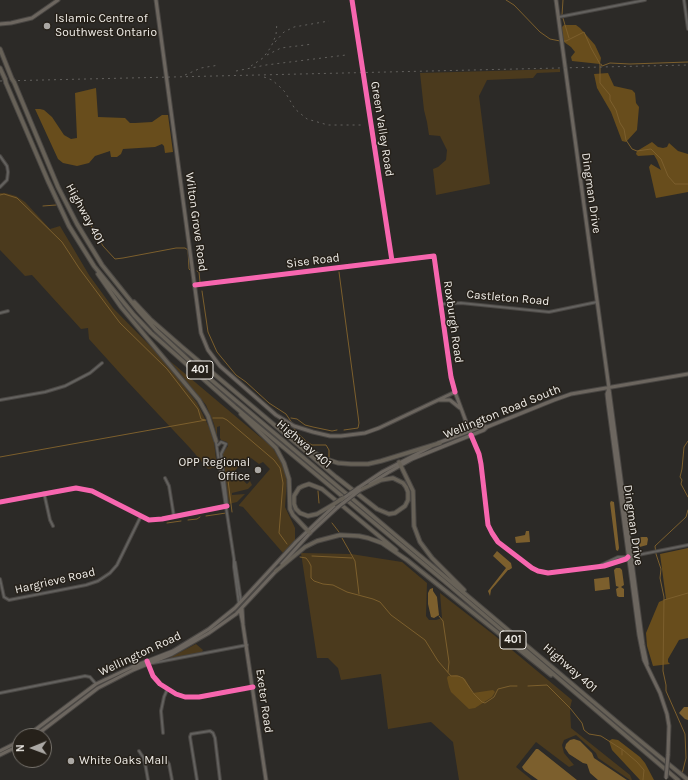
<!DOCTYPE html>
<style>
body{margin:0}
#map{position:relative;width:688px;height:780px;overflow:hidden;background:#2c2a27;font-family:Karla,sans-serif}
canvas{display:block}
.north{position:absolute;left:12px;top:728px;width:40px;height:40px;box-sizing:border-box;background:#26211a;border:1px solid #76726c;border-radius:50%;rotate:269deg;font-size:11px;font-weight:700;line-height:16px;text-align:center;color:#efece7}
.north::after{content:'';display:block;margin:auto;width:14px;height:18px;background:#aba8a4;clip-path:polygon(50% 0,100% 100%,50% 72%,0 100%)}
</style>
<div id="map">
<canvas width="688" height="780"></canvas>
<div class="north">N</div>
</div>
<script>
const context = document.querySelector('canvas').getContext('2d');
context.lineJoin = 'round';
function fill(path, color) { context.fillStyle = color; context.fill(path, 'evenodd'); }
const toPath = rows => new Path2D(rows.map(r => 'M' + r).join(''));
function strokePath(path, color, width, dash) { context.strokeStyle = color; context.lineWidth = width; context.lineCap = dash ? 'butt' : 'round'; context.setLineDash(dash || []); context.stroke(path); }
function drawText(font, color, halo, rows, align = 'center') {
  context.font = font + ' Karla,sans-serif'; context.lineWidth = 3; context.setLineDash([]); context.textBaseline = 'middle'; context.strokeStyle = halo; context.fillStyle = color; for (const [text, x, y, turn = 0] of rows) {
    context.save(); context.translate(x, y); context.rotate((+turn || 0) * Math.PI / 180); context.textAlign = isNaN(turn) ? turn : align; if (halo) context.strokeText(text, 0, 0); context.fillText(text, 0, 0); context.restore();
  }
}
const green = toPath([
 [560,69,560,72,537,73,533,78,487,80,479,96,490,184,436,195,433,169,438,167,446,160,447,150,440,136,429,135,427,122,424,110,420,73],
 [0,193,5,193,16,196,25,202,50,229,60,226,89,275,113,308,163,359,197,403,209,427,214,442,217,467,208,469,190,448,127,381,89,339,88,328,81,329,32,275,25,276,0,250],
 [170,361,272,447,283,464,287,479,285,507,295,528,295,542,283,553,243,507,239,506,239,505,270,469,263,462,259,464,251,458,248,461,245,460,242,463,234,472,247,484,250,481,252,485,248,489,232,493,232,495,245,494,237,502,229,504,222,454,228,446,227,442,221,440,220,438,220,426,217,427,217,437,214,424,206,405],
 [301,553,351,554,402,562,427,583,426,616,429,620,436,620,442,618,440,593,494,635,572,700,570,708,571,728,630,775,632,780,630,780,598,758,596,753,576,735,564,740,562,745,564,753,574,765,569,767,536,742,516,767,532,780,459,780,453,742,431,722,388,729,381,674,341,680,338,668,328,658,317,658],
 [196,644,203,650,202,652,167,659]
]);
const forest = toPath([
 [564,25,576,25,580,28,595,45,601,58,600,64,572,61,571,57,575,52,571,47,564,42,561,35,562,27],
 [608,73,614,86,632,90,635,93,636,103,639,107,637,130,626,142,622,141,611,112,597,88,594,74],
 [96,88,98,117,125,118,130,123,135,123,152,122,162,115,168,115,173,152,165,153,164,146,162,144,155,147,123,149,121,154,117,157,111,157,110,151,95,156,89,163,77,166,63,163,58,159,35,109,40,109,44,110,52,117,64,135,71,139,77,138,75,93],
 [652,142,658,147,663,148,667,147,669,143,678,151,688,154,688,192,656,198,649,167,651,164,661,170,657,160,654,155,638,156,636,154,637,151],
 [688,548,688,638,679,640,668,659,668,662,670,664,653,666,647,646,646,633,659,602,666,599,660,554],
 [456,675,465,679,473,693,493,690,495,692,492,697,475,708,469,709,451,692,449,687,447,678,448,676],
 [612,739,618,740,640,757,645,763,654,780,640,780,612,750,609,741]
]);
const water = toPath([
 [611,501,614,502,619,548,618,551,616,550,610,503],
 [526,531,529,531,530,542,516,543,515,537,525,535],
 [642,537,647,537,648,539,647,545,636,548,636,538],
 [497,551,511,563,512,568,509,570,508,570,491,590,490,596,488,591,506,568,493,556],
 [616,568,620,568,622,570,624,585,621,587,624,589,624,597,619,597,617,596,616,589,619,587,616,586,614,570],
 [609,577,610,589,595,591,594,579],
 [433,588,433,591,437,597,439,615,434,618,431,617,428,604,428,593,430,589],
 [684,707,688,707,688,720,685,719,679,713],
 [574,739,580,741,592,753,594,758,627,780,598,780,590,773,587,764,583,763,569,754,565,748,566,744,570,740],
 [536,749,538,749,577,780,538,780,524,770,522,767]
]);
const stream = toPath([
 [506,0,514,5,540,32,550,39,560,41],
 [563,0,562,15,569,38],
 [563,41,566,41,584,32,591,48,600,64,600,83,610,95,610,100,616,110,620,123,624,129,626,140,632,149,637,151,651,149,661,159,668,176,675,184,688,184],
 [601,64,602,66,610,63,630,64,688,62],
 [0,195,4,194,17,198,62,242,79,268,120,323,167,369,198,409,201,419,205,420],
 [70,202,74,201,81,208,103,246,115,259,123,258,176,248,185,248,188,250,189,269,191,271],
 [43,206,56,205],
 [197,271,199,272,200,282],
 [339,272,359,423,358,428,344,430],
 [202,291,208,332,217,352,236,375,246,382,269,403,286,414,292,423],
 [213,418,223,418,227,420,274,460,280,468,283,483,279,533,287,544],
 [291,418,297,419,305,425,313,427,332,431,337,430],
 [294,428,296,432,307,442,312,445,326,445,329,450,329,457],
 [688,441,684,447,682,469,680,477,682,480,681,484,688,497],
 [0,457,206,420],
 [326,464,326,463],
 [228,480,232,512],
 [318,491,319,503],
 [206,516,226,513],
 [188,520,197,519,200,517],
 [167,523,181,521],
 [332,523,339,532],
 [342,538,355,561,359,594],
 [312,556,352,558],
 [300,557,306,558,309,562,311,566,311,578,314,581,323,584,333,585,347,592,373,599,380,602,391,615,425,640,438,661,451,676,458,676,463,678,474,694,482,702,485,703,494,697,498,689,510,686,517,686],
 [664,600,688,593],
 [439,616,443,621,449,662,448,672],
 [528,686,547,685,570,708,582,723,584,730,589,734,601,736,623,750,637,762,644,770,643,780],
 [622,755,622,750],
 [682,774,686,758,685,734,666,691,666,685,663,671,664,597,660,578,661,569,656,554,655,546,686,517,688,510]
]);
const minor = toPath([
 [352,0,392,261],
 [684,0,688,29],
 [559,17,645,0],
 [0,156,7,166,8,172,7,180,0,187],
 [195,285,434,256,451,377,455,392],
 [440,304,461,303,549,312,597,302],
 [0,313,8,311],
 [0,400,45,392,65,386,90,373,102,363],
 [471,435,479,454,481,464,488,525,492,533,498,542,532,568,538,571,548,573,604,566,626,559,628,557],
 [216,442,234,559,234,567,239,604],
 [218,445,221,442,226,444,221,454,227,505],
 [165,478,169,486,174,517],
 [44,493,50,520,53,526],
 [0,502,76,488,92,491,149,520,162,519,227,506],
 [235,562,241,601],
 [599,566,618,557,628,557,688,545],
 [0,579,4,597,9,600,86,585,98,581,110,573,117,565,141,516],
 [153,663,247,645],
 [148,664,153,676,160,684,176,694,186,697,199,697,252,687],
 [0,693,85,676,90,677,96,684],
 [163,733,161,711,164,697,167,690],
 [139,751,143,757,145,763],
 [148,780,145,763,162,760,167,761,169,764,172,780],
 [197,780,190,737,191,734,210,731,213,733,215,738,220,780]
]);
const major = toPath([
 [156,0,201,333,208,350,220,366,276,415,294,426,313,432,330,436,341,436,365,433,379,428,455,392,471,435],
 [556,0,609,388,607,394,608,403,639,635,644,660,660,693,667,714,669,726,668,755],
 [0,24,11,23,32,18,58,0],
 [609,389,643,645,647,664],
 [439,400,450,400,460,408],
 [438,443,470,431,483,426,487,427],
 [370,484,389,472,412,459,484,430,487,427,554,400,571,394,688,374],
 [358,488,382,472,430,447],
 [282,564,310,533,338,507],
 [242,608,243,625,266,780],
 [240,610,243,624],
 [27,736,96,684,132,667,173,651,209,629,235,608,296,542,335,505],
 [35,736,98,688,133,670,172,654,209,633,236,614,277,570],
 [0,751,20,741],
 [0,755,20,745]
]);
const highway = toPath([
 [0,49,12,79],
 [0,68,5,79],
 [14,82,58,187,77,224,102,265,138,310,156,330,196,367,622,726,688,780],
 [6,83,48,181,69,226,94,266,134,315,151,333,235,407,444,581,678,780],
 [98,274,121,307,199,400,208,416,216,441],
 [134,302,150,319,182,347,336,477,377,509,389,514,395,513,405,506,408,500,408,492,406,487,403,483,393,478,381,480,360,490],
 [241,414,276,448,284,463,289,479,290,509,293,515,310,533],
 [295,439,311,451,323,458,338,463,351,464,368,464,381,461,440,443],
 [399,462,413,491,414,526,420,542,432,558,464,590],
 [334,504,317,514,308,516,300,513,296,509,294,504,294,496,299,488,303,486,309,484,322,489,396,550],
 [276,571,305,547,317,541,340,535,359,536,368,538,382,543,407,560,551,675]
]);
const rail = toPath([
 [275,42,284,32,294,27,329,21],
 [267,55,281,48,313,44],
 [251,66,263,58,271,47,276,35,277,22],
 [236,71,266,65,346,55],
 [185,75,201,68,219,65],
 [264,77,272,80,279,86,285,92,295,109,307,119,328,125,363,125],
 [0,81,688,65]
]);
const majorBridge = toPath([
 [341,500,358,488],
 [338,507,360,490],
 [666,778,668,755]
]);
const highwayBridge = toPath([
 [5,79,6,83],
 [12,79,14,82],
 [334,504,343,498]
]);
const cycleway = toPath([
 [352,0,392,261],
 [195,285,434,256,451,377,455,392],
 [471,435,479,454,481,464,488,525,492,533,498,542,532,568,538,571,548,573,604,566,626,559,628,557],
 [0,502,76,488,92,491,149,520,162,519,227,506],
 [147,661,153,676,160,684,176,694,185,697,199,697,253,687]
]);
const markers = [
 [47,26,4,"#aba8a4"],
 [258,470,4,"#aba8a4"],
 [71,761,4,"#aba8a4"]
];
const shields = [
 [200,370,26],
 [513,640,26]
];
const shieldNames = [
 ["401",200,370],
 ["401",513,640]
];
const poiNames = [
 ["Islamic Centre of",55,19],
 ["Southwest Ontario",55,33],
 ["OPP Regional",250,463,"right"],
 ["Office",250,477,"right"],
 ["White Oaks Mall",79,761]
];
const streetNames = [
 ["Green Valley Road",382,129,81],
 ["Dingman Drive",591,193,82],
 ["Highway 401",85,214,61],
 ["Wilton Grove Road",196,222,82],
 ["Sise Road",313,261,-7],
 ["Castleton Road",508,298,5],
 ["Roxburgh Road",453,322,82],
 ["Wellington Road South",502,412,-22],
 ["Highway 401",304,444,40],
 ["Dingman Drive",633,525,82],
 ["Hargrieve Road",55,581,-13],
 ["Wellington Road",140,654,-25],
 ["Highway 401",570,668,41],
 ["Exeter Road",264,701,82]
];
fill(green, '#4b3a1d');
fill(forest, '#684d1c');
fill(water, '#7c5f2d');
strokePath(stream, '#7c5f2d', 1);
strokePath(minor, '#494643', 4);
strokePath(major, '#494643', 5);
strokePath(highway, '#494643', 5.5);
strokePath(minor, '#63615e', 2);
strokePath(major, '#6c665f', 3);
strokePath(highway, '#676157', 3.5);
strokePath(rail, '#63615e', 1, [2, 4]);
strokePath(majorBridge, '#494643', 5, []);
strokePath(highwayBridge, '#494643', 5.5, []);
strokePath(majorBridge, '#6c665f', 3);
strokePath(highwayBridge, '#676157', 3.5);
strokePath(cycleway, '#f766af', 5);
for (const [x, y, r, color] of markers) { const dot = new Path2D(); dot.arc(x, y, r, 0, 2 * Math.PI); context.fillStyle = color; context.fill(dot); strokePath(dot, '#26211a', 1.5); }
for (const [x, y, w] of shields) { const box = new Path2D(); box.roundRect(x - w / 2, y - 9, w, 18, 3); context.fillStyle = '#26211a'; context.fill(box); strokePath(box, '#efece7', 1); }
drawText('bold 11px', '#efece7', null, shieldNames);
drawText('12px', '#efece7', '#26211a', poiNames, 'left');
drawText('12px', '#efece7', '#26211a', streetNames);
</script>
